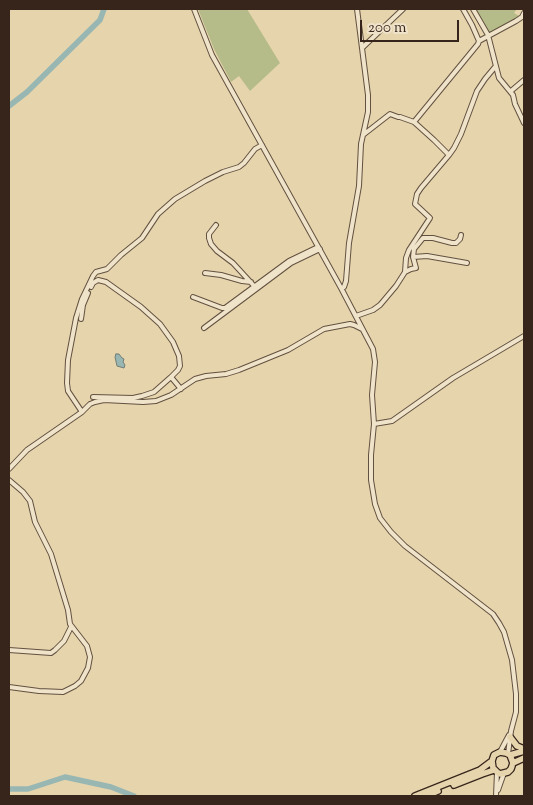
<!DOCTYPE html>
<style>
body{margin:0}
#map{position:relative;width:533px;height:805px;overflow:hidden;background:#e6d4ad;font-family:"Sorts Mill Goudy",serif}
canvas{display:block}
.frame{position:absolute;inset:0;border:10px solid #37251c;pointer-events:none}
.scale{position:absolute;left:360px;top:20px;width:99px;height:22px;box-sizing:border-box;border:2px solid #37251c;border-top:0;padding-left:6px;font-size:15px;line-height:18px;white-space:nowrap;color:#37251c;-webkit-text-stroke:4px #efe3ca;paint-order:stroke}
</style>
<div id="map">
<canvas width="533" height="805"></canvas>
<div class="frame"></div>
<div class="scale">200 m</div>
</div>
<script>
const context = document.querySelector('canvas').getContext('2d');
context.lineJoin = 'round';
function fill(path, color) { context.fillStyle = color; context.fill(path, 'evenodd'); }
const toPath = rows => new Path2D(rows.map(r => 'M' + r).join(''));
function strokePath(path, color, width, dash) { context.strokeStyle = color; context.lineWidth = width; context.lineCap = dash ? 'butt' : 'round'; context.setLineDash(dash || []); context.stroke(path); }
const green = toPath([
 [198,9,247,9,280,63,250,91,239,76,231,82,214,49],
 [476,9,517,9,514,13,519,16,514,23,491,36]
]);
const water = toPath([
 [116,354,119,354,122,358,124,359,123,362,125,365,124,368,117,366,115,357,116,354]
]);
const river = toPath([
 [9,106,27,92,100,20,104,9],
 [9,789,28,789,65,777,111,787,134,796]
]);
const minor = toPath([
 [194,9,212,55,341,288,373,349,375,362,372,395,374,424,371,455,371,480,375,504,380,518,391,532,405,546,493,614,499,623,504,632,512,660,516,694,516,712,511,731,508,754],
 [473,9,488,35,499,78,513,95,515,104,524,123],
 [479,41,516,21,522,17,524,13],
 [362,48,403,9],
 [511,91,524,80],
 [400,117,414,122,434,140,449,155],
 [414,122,478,44,479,41,472,25,463,9],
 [363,135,390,114,398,117],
 [216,225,209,234,209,238,211,244,217,251,233,263,255,287],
 [461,235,460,239,456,243,452,243,433,238,423,238,414,249,413,257,427,256,467,263],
 [405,272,411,269,416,268,413,257],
 [205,273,221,275,242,281,251,282],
 [91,287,93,283,98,280,106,282,141,307,160,324,173,342,179,356,180,366,178,370,171,377,181,389],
 [341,288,344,287,346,281,349,243,359,186,361,144,368,112,368,95,357,9],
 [193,297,222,308,225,308,289,261,318,247],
 [356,316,373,310,380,305,396,286,405,272,406,258,409,250,430,218,415,204,417,194,421,188,449,155,454,148,461,134,477,91,485,79,495,67],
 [81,319,83,305,88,293],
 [204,328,291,263,320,249],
 [93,397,133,398,142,396,154,392,171,377],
 [82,412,68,391,67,383,68,360,76,318,82,299,93,276,96,272,107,269,121,255,142,238,158,214,175,199,205,181,223,172,239,167,244,163,255,149,262,145],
 [374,424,392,421,453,378,524,336],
 [9,469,27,450,82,412,90,404,95,402,104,400,143,402,156,401,171,395,195,379,206,376,226,374,239,370,288,350,324,329,350,324,354,325,362,329],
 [9,480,23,492,30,501,35,522,51,554,68,610,70,624,87,646,90,657,88,668,81,681,75,686,63,692,39,691,9,687],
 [9,650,51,653,55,650,64,641,71,627],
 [500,752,509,735],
 [498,790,504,773],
 [496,796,497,772]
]);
const highway = toPath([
 [510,737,517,746,524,749],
 [510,755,524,751],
 [513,763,524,758],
 [454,785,482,774,494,770],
 [415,796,480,770,492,761,494,755,500,752,506,753,510,755,513,763,511,769,508,772,500,774,497,772,493,768,492,761],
 [426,796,438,791]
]);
fill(green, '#b6bc89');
fill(water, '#98b7b2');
strokePath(water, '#717d76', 1);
strokePath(river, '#98b7b2', 5.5);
strokePath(minor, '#635140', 6);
strokePath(highway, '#37251c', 8);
strokePath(minor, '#efe3ca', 4);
strokePath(highway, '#e6d4ad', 5.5);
</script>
